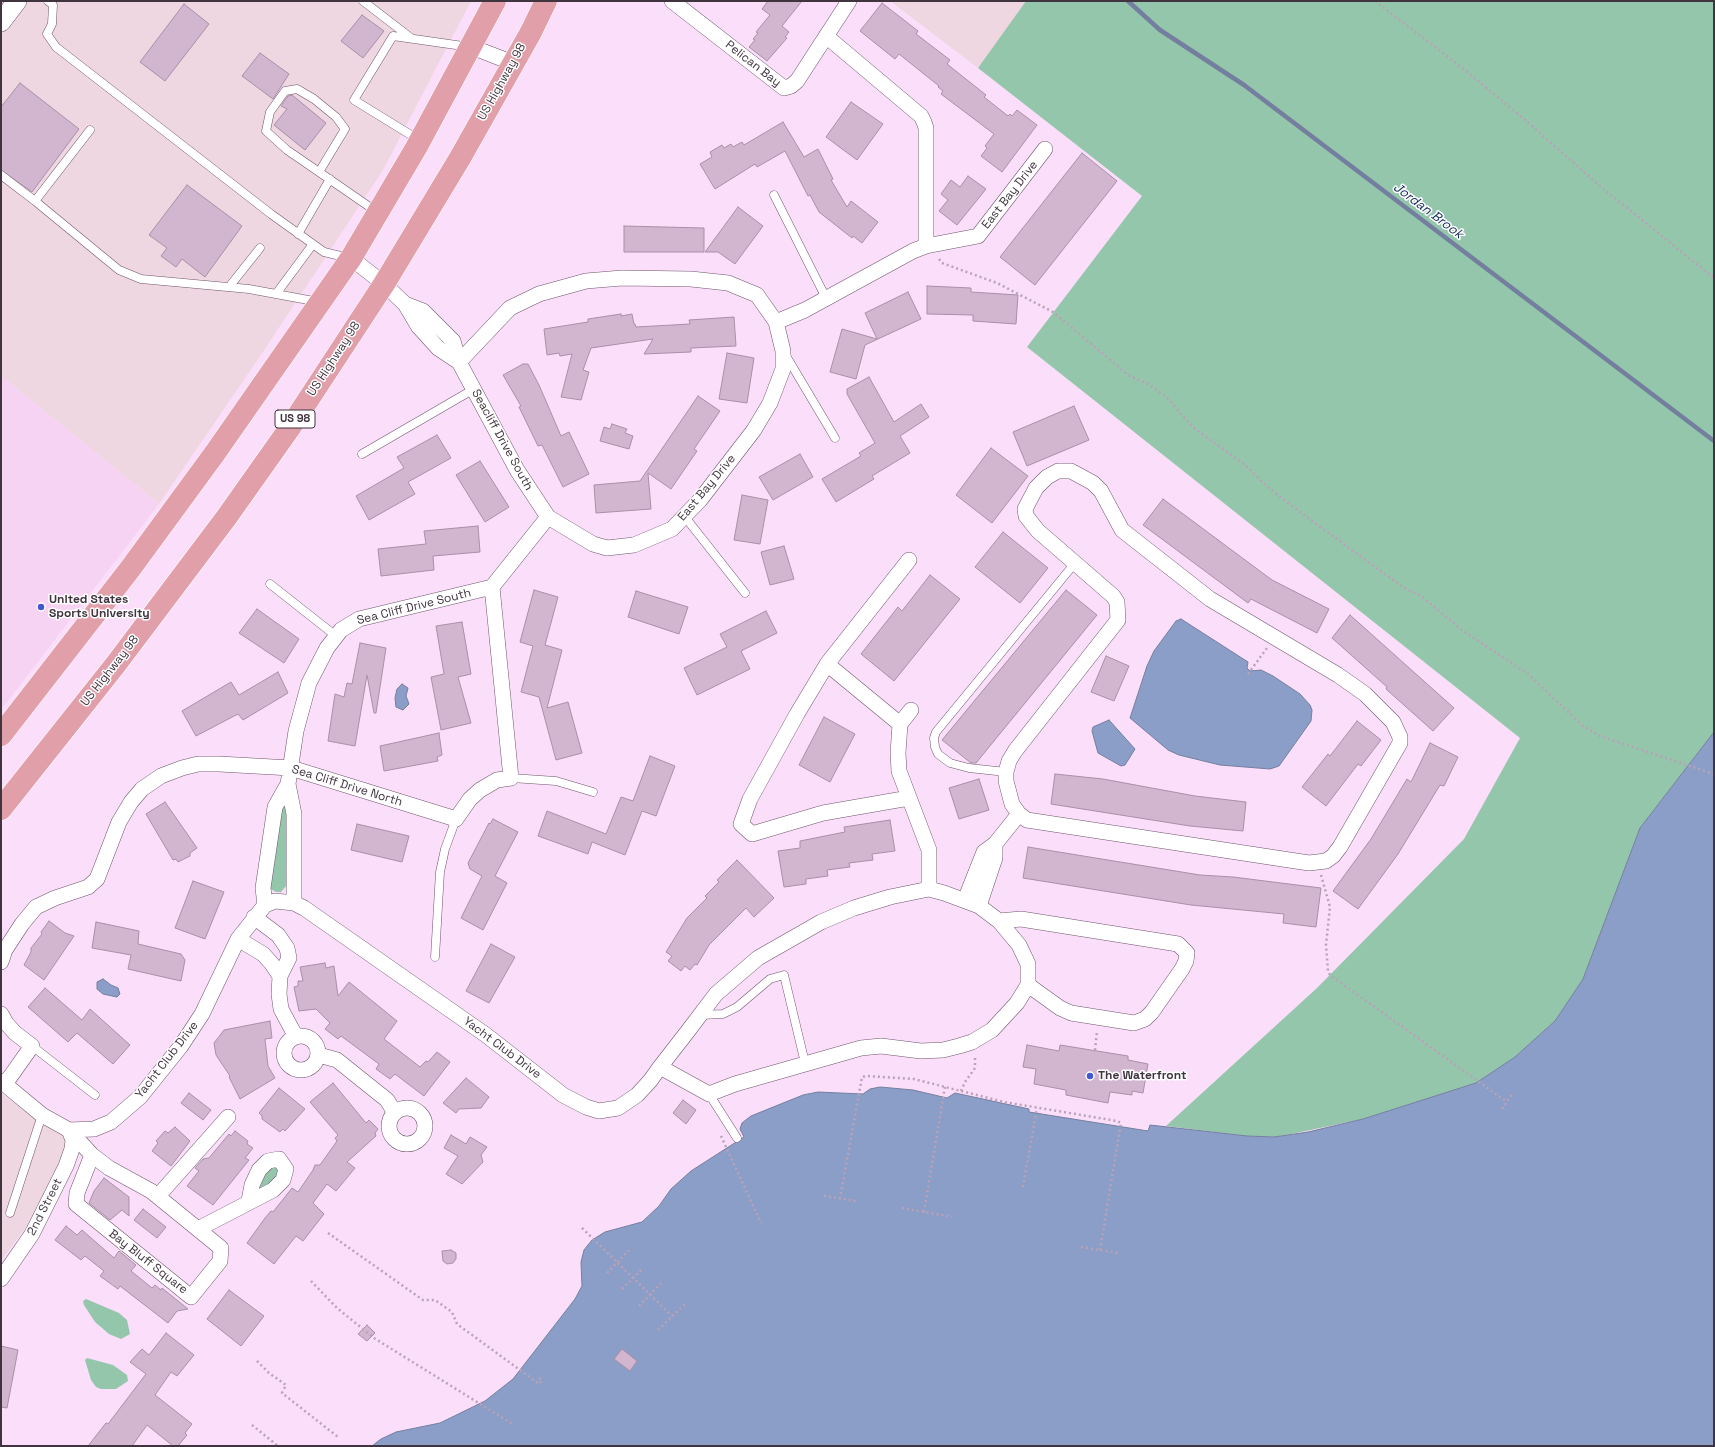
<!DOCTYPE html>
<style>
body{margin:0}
#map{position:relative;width:1715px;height:1447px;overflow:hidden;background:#fbdef9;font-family:"Space Grotesk",sans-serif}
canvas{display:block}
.frame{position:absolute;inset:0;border:2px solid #40343f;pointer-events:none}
</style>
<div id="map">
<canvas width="1715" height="1447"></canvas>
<div class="frame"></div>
</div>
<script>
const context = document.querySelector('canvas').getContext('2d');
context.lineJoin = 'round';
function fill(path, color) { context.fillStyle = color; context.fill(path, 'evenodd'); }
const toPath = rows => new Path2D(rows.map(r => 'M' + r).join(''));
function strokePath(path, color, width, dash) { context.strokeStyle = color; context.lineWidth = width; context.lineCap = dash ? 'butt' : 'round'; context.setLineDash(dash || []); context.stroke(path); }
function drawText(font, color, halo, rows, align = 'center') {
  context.font = font + ' "Space Grotesk",sans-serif'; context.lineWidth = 3; context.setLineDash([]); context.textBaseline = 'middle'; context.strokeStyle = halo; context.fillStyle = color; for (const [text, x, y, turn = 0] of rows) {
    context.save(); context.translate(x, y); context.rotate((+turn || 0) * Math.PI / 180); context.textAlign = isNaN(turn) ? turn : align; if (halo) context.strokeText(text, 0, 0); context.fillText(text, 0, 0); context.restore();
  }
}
const commercial = toPath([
 [1,1,471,1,383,170,263,352,159,504,1,376],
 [890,1,1026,1,978,68],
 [1,1093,50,1128,63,1134,67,1140,60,1162,26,1227,1,1261]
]);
const built = toPath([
 [1,376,159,504,1,710]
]);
const green = toPath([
 [1026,1,1714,1,1714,732,1640,828,1583,979,1555,1021,1515,1057,1476,1083,1363,1119,1291,1134,1274,1137,1247,1136,1166,1126,1317,988,1464,839,1520,738,1027,347,1142,196,978,68],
 [280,806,289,806,287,885,281,892,276,892,269,888],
 [274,1163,281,1172,259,1193,257,1185],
 [86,1299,119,1313,127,1320,130,1334,121,1339,109,1334,95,1322,84,1305,83,1301],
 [87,1358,113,1365,127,1375,128,1381,116,1389,101,1389,96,1387,91,1380,85,1360]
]);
const water = toPath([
 [1181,619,1248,662,1247,668,1250,671,1261,670,1273,676,1300,694,1310,705,1312,710,1311,721,1279,766,1270,769,1220,765,1179,755,1168,750,1130,718,1147,666,1154,651,1176,621,1181,619],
 [402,684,408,688,406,696,409,704,403,710,396,707,395,698,397,689,402,684],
 [1109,720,1135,749,1125,765,1121,766,1098,753,1092,731,1093,727,1109,720],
 [1714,732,1714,1446,372,1446,381,1439,396,1432,440,1423,485,1401,513,1379,575,1299,582,1286,581,1262,584,1250,592,1240,605,1232,642,1222,659,1206,671,1189,691,1171,744,1137,740,1129,742,1123,751,1116,803,1095,818,1092,863,1094,870,1089,880,1087,913,1090,947,1098,955,1093,1029,1109,1029,1112,1148,1131,1150,1125,1247,1136,1274,1137,1308,1132,1363,1119,1476,1083,1515,1057,1555,1021,1583,979,1640,828,1714,732],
 [103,979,111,985,118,988,120,994,117,997,103,994,97,989,97,982,103,979]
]);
const stream = toPath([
 [1128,1,1160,30,1244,85,1714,441]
]);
const building = toPath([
 [768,1,802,1,782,26,789,32,785,37,787,38,767,61,749,47,755,40,753,39,758,33,756,32,770,15,762,9,768,1],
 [882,3,918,31,916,34,950,60,947,64,986,95,984,97,1008,116,1010,114,1012,116,1017,110,1037,125,1002,172,981,156,987,148,985,146,994,134,941,94,943,91,938,87,939,86,899,54,895,59,860,31,882,3],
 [184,4,209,24,165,81,140,62,184,4],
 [362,15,384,31,363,58,341,41,362,15],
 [260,53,289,74,273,99,242,76,260,53],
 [20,83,79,129,32,192,1,170,1,107,20,83],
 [292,95,326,123,305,150,274,125,287,109,281,106,288,96,292,95],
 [851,102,883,124,857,160,826,137,851,102],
 [783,122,804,157,818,149,833,179,831,180,847,207,851,201,878,222,862,243,853,236,852,238,819,212,810,195,808,196,785,151,757,167,755,164,715,189,700,164,712,157,710,152,722,145,724,148,731,144,733,147,742,142,744,145,783,122],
 [1082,153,1117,181,1035,285,1000,257,1082,153],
 [968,176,986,189,957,225,939,211,948,200,941,194,951,180,960,187,968,176],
 [187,185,242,226,205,277,182,259,176,267,161,256,167,248,149,235,187,185],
 [738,207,763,226,735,264,718,252,705,252,738,207],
 [624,226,704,228,704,252,624,252,624,226],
 [927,286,971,288,971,292,1018,295,1016,324,973,321,973,315,927,314,927,286],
 [908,292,921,319,865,345,856,379,830,372,842,329,877,339,865,313,908,292],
 [621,314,621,316,632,314,634,324,635,324,636,327,690,324,689,320,734,317,736,346,691,348,691,352,644,354,653,339,591,348,583,370,589,372,581,400,561,397,572,354,560,356,559,353,547,355,544,329,588,322,588,319,621,314],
 [727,353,754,358,747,403,719,399,727,353],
 [523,364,528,364,539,385,561,436,569,432,589,474,563,487,542,445,538,446,519,407,521,406,503,375,523,364],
 [869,377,894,422,921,404,929,417,900,436,910,453,872,476,874,479,836,502,822,479,861,456,859,453,875,443,847,394,847,389,869,377],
 [698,396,720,411,694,449,697,451,671,489,648,473,651,509,596,513,594,485,640,481,698,396],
 [1074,406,1089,440,1027,466,1013,432,1074,406],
 [612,424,627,429,625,433,633,436,629,449,600,441,604,427,610,429,612,424],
 [437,435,451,458,408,482,415,494,369,520,356,496,404,468,397,457,437,435],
 [991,448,1028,476,992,523,956,495,991,448],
 [800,454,813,477,773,500,759,477,800,454],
 [480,461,509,507,485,522,456,475,480,461],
 [742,495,768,500,760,544,734,540,742,495],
 [1163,499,1272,580,1329,609,1317,633,1251,599,1248,603,1143,525,1163,499],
 [478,526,480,552,433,556,434,570,381,576,378,549,426,544,424,531,478,526],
 [1003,532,1048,568,1020,603,975,567,1003,532],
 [784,546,794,579,770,585,761,552,784,546],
 [930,575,960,599,894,681,861,654,898,607,902,611,930,575],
 [534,590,558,597,545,645,562,650,547,708,568,702,582,753,556,760,539,697,521,692,533,646,520,642,534,590],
 [1066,590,1097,615,976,763,971,763,942,740,1066,590],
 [636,591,688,607,679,634,628,617,636,591],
 [257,609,299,639,284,663,239,633,257,609],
 [766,611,777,633,741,651,750,669,697,695,684,668,727,647,720,634,766,611],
 [1350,615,1454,708,1433,731,1386,689,1387,687,1332,638,1350,615],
 [462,622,471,674,458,677,471,723,441,730,431,677,444,674,436,626,462,622],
 [360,643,386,648,376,713,374,713,367,675,355,746,328,741,335,694,344,697,347,683,352,684,360,643],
 [1106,656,1129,666,1114,701,1091,692,1106,656],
 [278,672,288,693,243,720,238,714,196,736,182,711,231,682,239,695,278,672],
 [824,717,855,734,830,782,799,765,824,717],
 [1357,721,1381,740,1361,766,1358,764,1326,806,1302,787,1328,754,1330,756,1357,721],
 [439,733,442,755,437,757,438,761,384,771,380,746,439,733],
 [1430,743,1458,757,1444,786,1440,785,1398,854,1358,909,1333,891,1371,839,1407,779,1411,782,1430,743],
 [650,756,675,766,656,816,642,811,625,855,592,842,588,854,538,836,547,811,606,834,621,797,633,801,650,756],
 [1055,774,1103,779,1195,796,1246,802,1243,831,1190,826,1051,804,1055,774],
 [979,779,989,810,959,819,949,788,979,779],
 [165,802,197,848,190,853,190,856,178,862,176,859,173,860,146,814,165,802],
 [493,819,518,832,495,876,507,883,483,930,461,918,482,876,470,869,468,863,489,823,490,824,493,819],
 [890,820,895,851,872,854,873,860,849,863,850,867,827,870,828,876,806,879,806,884,784,887,778,851,800,848,800,841,845,832,844,827,890,820],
 [357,824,409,836,402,862,351,850,357,824],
 [1028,847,1200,875,1233,877,1321,888,1316,927,1283,923,1284,914,1191,905,1023,878,1028,847],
 [737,860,774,898,754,917,746,908,709,945,697,965,695,964,690,970,685,966,681,971,668,961,672,956,666,952,687,918,707,898,705,896,719,882,717,880,737,860],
 [193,881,224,892,205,939,175,928,193,881],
 [49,921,65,933,74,936,44,980,24,965,31,952,31,948,42,934,41,932,49,921],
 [96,922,139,931,138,944,181,954,185,960,181,981,128,969,131,955,92,948,96,922],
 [491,944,515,957,489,1003,466,991,491,944],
 [325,963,326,968,334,966,338,996,349,982,397,1021,384,1039,420,1067,426,1061,428,1062,437,1052,450,1062,424,1096,395,1074,390,1079,376,1069,379,1064,341,1036,338,1039,325,1029,330,1023,316,1009,299,1011,294,987,298,986,298,981,303,981,300,967,325,963],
 [45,988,82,1020,90,1009,130,1045,113,1064,77,1033,68,1042,28,1007,45,988],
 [270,1021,272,1038,265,1039,268,1066,275,1078,240,1099,229,1077,230,1076,216,1055,214,1043,224,1030,270,1021],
 [1027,1045,1059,1051,1060,1045,1128,1056,1128,1060,1148,1064,1143,1093,1132,1091,1132,1095,1110,1092,1108,1103,1066,1095,1066,1090,1034,1084,1036,1069,1023,1067,1027,1045],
 [466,1078,489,1097,481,1108,459,1109,456,1113,443,1103,466,1078],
 [333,1083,366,1123,369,1120,378,1129,375,1133,376,1136,347,1162,355,1168,336,1191,327,1184,313,1203,324,1214,303,1241,296,1236,274,1264,247,1243,265,1218,271,1211,273,1212,292,1188,298,1192,313,1170,315,1165,320,1165,337,1141,335,1138,338,1135,310,1102,333,1083],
 [279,1088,305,1109,285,1131,283,1129,280,1132,262,1119,262,1116,259,1113,279,1088],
 [189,1093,211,1110,203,1120,181,1103,189,1093],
 [683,1100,696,1110,686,1124,673,1113,683,1100],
 [175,1127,190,1141,171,1166,152,1151,158,1143,156,1141,165,1131,168,1133,175,1127],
 [235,1131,248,1141,247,1144,253,1148,245,1158,249,1160,213,1205,187,1186,199,1171,195,1168,203,1159,209,1158,229,1134,231,1136,235,1131],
 [451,1135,466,1144,470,1137,487,1147,481,1155,483,1162,462,1184,446,1174,458,1156,444,1148,451,1135],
 [104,1178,129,1197,129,1216,122,1210,110,1220,89,1203,94,1191,104,1178],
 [143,1209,166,1227,157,1238,134,1220,143,1209],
 [66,1226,77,1235,82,1230,114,1258,119,1251,136,1265,131,1271,152,1288,155,1285,161,1290,162,1288,188,1309,177,1311,168,1323,120,1286,118,1289,100,1276,104,1271,85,1256,81,1260,55,1240,66,1226],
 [451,1250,456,1253,456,1259,453,1263,447,1264,443,1261,442,1251,451,1250],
 [229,1290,264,1316,241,1346,207,1319,229,1290],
 [367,1325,375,1333,367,1341,358,1334,367,1325],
 [166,1333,194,1355,177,1376,171,1372,155,1395,192,1424,185,1433,187,1435,178,1446,173,1446,147,1425,132,1446,88,1446,106,1423,108,1424,146,1374,130,1362,142,1349,149,1355,166,1333],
 [1,1346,18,1350,7,1408,1,1407,1,1346],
 [622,1349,637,1361,630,1371,614,1359,622,1349]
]);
const path = toPath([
 [1375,1,1456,63,1524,119,1601,187,1714,278],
 [939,259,942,263,997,283,1053,312,1128,375,1150,385,1167,398,1194,428,1245,465,1270,489,1300,512,1383,573,1408,590,1421,596,1462,630,1528,674,1583,726,1600,736,1714,774],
 [1248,674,1267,648],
 [1321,875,1330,907,1326,945,1328,971,1330,975,1507,1102],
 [1095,1050,1097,1031],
 [961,1091,965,1082,975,1068,975,1056],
 [1502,1109,1512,1094],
 [721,1136,761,1223],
 [1023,1187,1037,1108],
 [824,1196,856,1201],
 [840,1199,862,1077,866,1076,914,1079,1004,1102,1117,1121,1121,1123,1100,1250],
 [902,1208,952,1217],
 [924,1212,945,1087],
 [582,1228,672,1316],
 [328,1233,423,1300,435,1300,452,1312,457,1324,539,1384,542,1380,537,1377],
 [1081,1247,1118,1253],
 [607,1273,629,1250],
 [311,1281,337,1308,374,1338,514,1425],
 [622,1289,643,1268],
 [639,1306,661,1283],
 [658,1330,686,1303],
 [257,1361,269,1373,286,1385,282,1393,338,1437],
 [252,1425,278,1446]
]);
const service = toPath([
 [48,1,53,5,52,24,47,34,56,47,271,214,324,252,349,258],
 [363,1,411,38],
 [90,130,35,201,119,270,141,279,249,289,319,302],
 [419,140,354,100,393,36,470,47],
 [319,172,287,150,266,131,270,112,285,91,297,89,314,99,336,117,345,129,319,172,377,212],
 [1,175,35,201],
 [774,195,826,298],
 [298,234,330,179],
 [229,287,260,248],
 [276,294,313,244],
 [785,354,835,438],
 [362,454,474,389],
 [685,517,745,593],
 [270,584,336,636],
 [1006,772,969,768,950,763,938,754,935,747,934,738,936,732,1075,563],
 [511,778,556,781,593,792],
 [435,957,440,872,445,849,456,819],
 [700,1015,723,1014,737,1007,770,979,784,975,805,1063],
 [32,1046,95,1095],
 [709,1094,737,1138],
 [10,1213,42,1115]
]);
const minor = toPath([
 [672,1,784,88,791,86,797,81,849,1],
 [826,36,921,116,924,122,926,128,926,246],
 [472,47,513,63],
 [351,258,384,284,405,304,418,326,438,348,459,362],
 [405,304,423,311,453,341,459,362,517,470,548,517,593,544,607,548,634,545,672,529,700,500,754,430,770,403,783,369,783,351,776,322],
 [459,362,510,308,539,294,586,281,622,278,691,279,728,283,757,295,776,322,805,310,913,251,926,246,978,236,1045,149],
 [827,664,900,724,898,753,899,771,929,850,929,889],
 [900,724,911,710],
 [288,784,294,814,294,903],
 [909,798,823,813,752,834,741,824,750,799,797,714,827,664,909,560],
 [995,844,1019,814,1027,820,1309,863,1326,861,1333,856,1340,847,1400,743,1400,737,1393,722,1365,694,1338,675,1210,599,1122,530,1101,491,1093,483,1071,471,1058,471,1047,477,1036,488,1025,509,1026,516,1038,531,1113,596,1117,602,1118,620,1015,751,1009,761,1006,772,1006,781,1012,804,1019,814],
 [965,900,984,852,995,844,995,858,979,906],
 [265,905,263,888,275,807,288,784,296,731,309,683,327,648,341,630,359,619,492,587,548,517],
 [254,917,278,935,287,948,289,958,280,976,279,994,281,1009,296,1037],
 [999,921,1021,919,1178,944,1187,953,1186,961,1182,969,1152,1012,1145,1019,1134,1023,1071,1013,1060,1008,1028,985],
 [238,939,263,954,272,964,280,976],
 [1,962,5,950,22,924,36,907,55,898,88,887,97,879,119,822,131,802,142,789,161,776,182,768,198,764,219,764,291,768,456,819,470,799,480,790,497,780,511,778,492,587],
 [1,1014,6,1023,15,1033,32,1046,5,1084],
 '284 1053a17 17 0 1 1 34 0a17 17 0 1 1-34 0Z',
 [319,1055,337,1060,387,1100,395,1113],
 [1,1081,42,1115,69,1130,94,1129,111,1122,140,1097,181,1046,202,1014,238,939,265,905,275,901,294,903,304,908,486,1035,563,1095,586,1107,599,1111,618,1108,637,1095,650,1081,660,1067,688,1031,716,994,758,958,821,922,854,908,890,897,929,889,944,893,979,906,999,921,1019,945,1028,964,1028,985,1017,1003,992,1030,972,1042,959,1046,943,1050,921,1051,881,1046,861,1048,735,1084,709,1094,660,1067],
 '389 1126a18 18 0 1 1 36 0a18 18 0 1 1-36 0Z',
 [69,1130,92,1155,109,1168,151,1191,221,1248,220,1261,191,1297,76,1204,77,1193,92,1155],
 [158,1196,228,1117],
 [198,1229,273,1190,283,1180,286,1169,279,1159,268,1161,259,1170,252,1185,249,1201],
 [1,1279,32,1234,66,1166,72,1149,73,1140,69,1130]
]);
const tertiary = toPath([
 [1,22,17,1]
]);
const primary = toPath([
 [1,735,130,569,215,453,351,258,416,148,495,1],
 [1,809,116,664,226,518,289,429,384,284,460,158,531,32,546,1]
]);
const markers = [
 [41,607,4,"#4258cc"],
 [1090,1076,4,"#4258cc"]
];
const shields = [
 [295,419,40]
];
const shieldNames = [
 ["US 98",295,419]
];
const streetNames = [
 ["Pelican Bay",753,64,38],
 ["US Highway 98",502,82,-61],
 ["East Bay Drive",1010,195,-52],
 ["US Highway 98",334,359,-57],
 ["Seacliff Drive South",502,440,61],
 ["East Bay Drive",707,488,-50],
 ["Sea Cliff Drive South",414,607,-14],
 ["US Highway 98",110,671,-52],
 ["Sea Cliff Drive North",347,786,17],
 ["Yacht Club Drive",502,1048,37],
 ["Yacht Club Drive",167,1060,-52],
 ["2nd Street",45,1207,-63],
 ["Bay Bluff Square",148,1262,38]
];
const poiNames = [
 ["United States",49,600],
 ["Sports University",49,614],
 ["The Waterfront",1098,1076]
];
const waterNames = [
 ["Jordan Brook",1428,211,37]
];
fill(commercial, '#efd7e1');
fill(built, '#f6d2f3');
fill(green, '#94c6ab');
fill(water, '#8a9ec8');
strokePath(water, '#747e9f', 1);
strokePath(stream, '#747e9f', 4.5);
fill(building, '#d2b5cf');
strokePath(building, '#aa8fa8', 1);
strokePath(service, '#6e556c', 9);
strokePath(minor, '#6e556c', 16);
strokePath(tertiary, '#6e556c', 20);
strokePath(primary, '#fff', 23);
strokePath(path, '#b9a2b7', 2.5, [2, 3]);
strokePath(service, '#fff', 8);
strokePath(minor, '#fff', 15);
strokePath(tertiary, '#fff', 19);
strokePath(primary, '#e19faa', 22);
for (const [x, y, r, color] of markers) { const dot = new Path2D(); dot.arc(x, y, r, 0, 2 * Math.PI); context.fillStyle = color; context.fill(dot); strokePath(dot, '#fff', 1.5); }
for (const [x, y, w] of shields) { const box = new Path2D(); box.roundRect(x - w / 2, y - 9, w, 18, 3); context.fillStyle = '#fff'; context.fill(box); strokePath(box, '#40343f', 1); }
drawText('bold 11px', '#40343f', null, shieldNames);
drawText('12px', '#40343f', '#fff', streetNames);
drawText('bold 12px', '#40343f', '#fff', poiNames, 'left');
drawText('italic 13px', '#162c5f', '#fff', waterNames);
</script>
